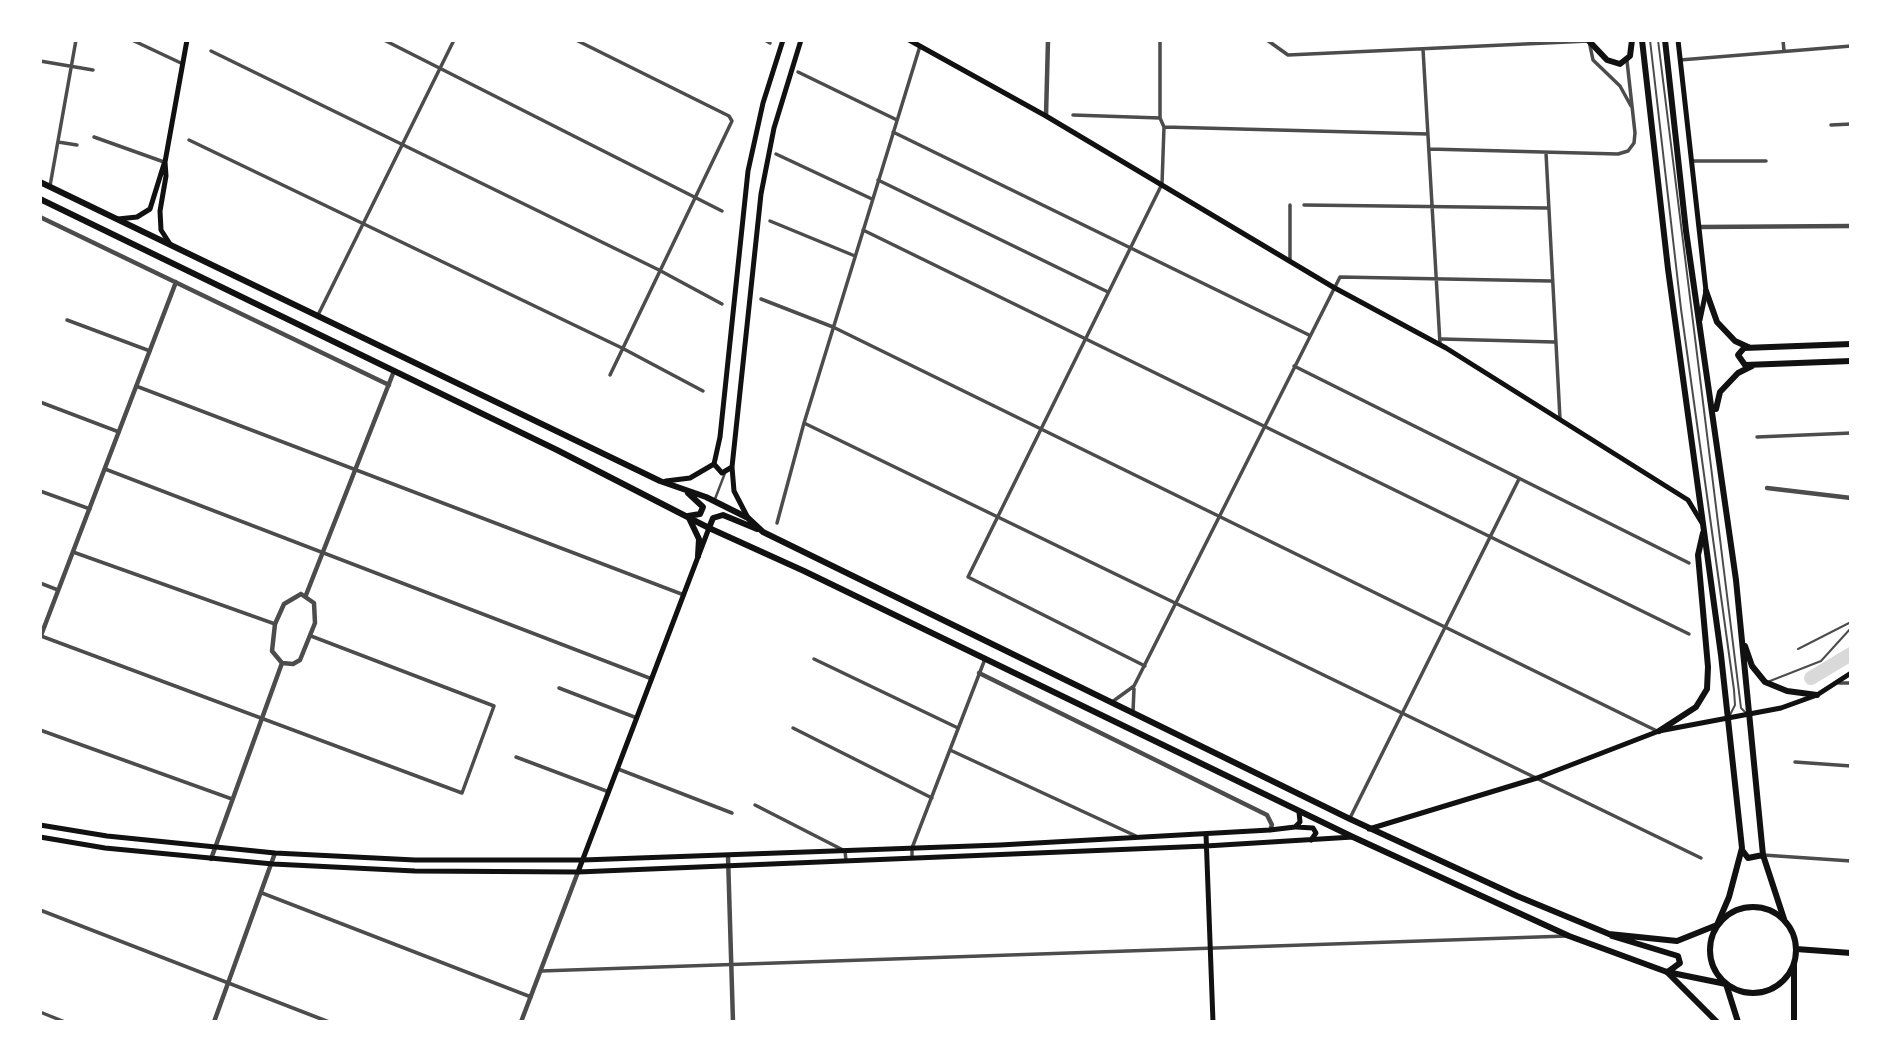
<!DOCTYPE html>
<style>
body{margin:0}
#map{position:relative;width:1891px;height:1062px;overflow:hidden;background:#fff;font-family:"Libre Baskerville",serif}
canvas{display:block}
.frame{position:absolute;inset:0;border:42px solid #fff;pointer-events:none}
</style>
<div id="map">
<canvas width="1891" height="1062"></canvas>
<div class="frame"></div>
</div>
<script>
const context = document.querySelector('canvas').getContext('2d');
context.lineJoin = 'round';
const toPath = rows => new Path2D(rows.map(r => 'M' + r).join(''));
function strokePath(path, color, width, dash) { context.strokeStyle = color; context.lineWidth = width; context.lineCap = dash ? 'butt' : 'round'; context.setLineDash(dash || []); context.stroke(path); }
const river = toPath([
 [1811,678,1851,654]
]);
const service = toPath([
 [1650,40,1681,309,1734,690,1735,705,1730,715],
 [1658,40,1741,708,1746,713],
 [1798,649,1851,622],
 [1770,681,1821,661,1851,628]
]);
const pedestrian = toPath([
 [715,499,725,473]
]);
const minor = toPath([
 [132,40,183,64],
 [384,40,722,211],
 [576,40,729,116,732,121,610,375],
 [765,40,770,43],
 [1267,40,1288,55,1589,41,1593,60,1620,86,1631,106],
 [1783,40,1784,51],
 [1423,49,1440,344],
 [211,51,659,270,722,304],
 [1680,60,1851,46],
 [40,61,93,70],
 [798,72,897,120],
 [1073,115,1160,118],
 [1831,125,1851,124],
 [1164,127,1428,134],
 [893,132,1309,335],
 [94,137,164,162],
 [189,140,622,348,703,391],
 [58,142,77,145],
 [1429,149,1618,154,1628,151,1634,143,1635,133,1627,61],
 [1546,153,1560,419],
 [776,154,872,199],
 [1691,161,1766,161],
 [878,180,1108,292],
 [50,186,76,40],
 [1290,205,1290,260],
 [1304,205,1547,208],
 [770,221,855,256],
 [863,230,1689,634],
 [761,299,833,327,1657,731],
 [318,315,454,40],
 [67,320,150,351],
 [1442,339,1554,342],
 [1294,366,1689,563],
 [136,386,684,595],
 [40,402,119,432],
 [804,423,1701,858],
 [1757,437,1851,433],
 [105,469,652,679],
 [40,491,90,509],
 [777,523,804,423,920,46],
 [73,552,275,624],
 [40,583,58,590],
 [41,636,462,793,494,706,311,636],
 [814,659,958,728],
 [1145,666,968,577,1162,184,1164,127,1160,118,1160,40],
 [1839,683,1851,683],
 [559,688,637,718],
 [1112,702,1134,686,1340,277,1551,281],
 [1133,712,1134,689],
 [793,728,932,798],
 [40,730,232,799],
 [950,750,1136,836],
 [516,757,609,792],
 [1795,762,1851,766],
 [618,769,732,813],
 [755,805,845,851,846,861],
 [1350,818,1519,479],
 [1763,855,1851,861],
 [912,857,912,848,985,659],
 [262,893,531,997],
 [40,910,329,1022],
 [541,971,1567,936],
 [40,1012,65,1022]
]);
const tertiary = toPath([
 [1046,116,1048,40],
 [40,217,389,385],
 [1700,227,1851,226],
 [1767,488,1851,498],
 [301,594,314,603,315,623,300,660,293,664,282,663,272,651,275,624,284,604,301,594],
 [306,595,394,371],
 [40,638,176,282],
 [979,673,1267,815,1272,825,1270,830],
 [728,856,733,1022],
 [211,859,282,663],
 [214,1022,275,853],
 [521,1022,578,872]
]);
const secondary = toPath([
 [909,40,1046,116,1333,287,1446,348,1688,500,1702,523],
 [1678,40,1706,291,1700,320],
 [118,219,137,217,150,209,164,164],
 [170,244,161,230,160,211,166,176,165,162,187,40],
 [714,464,720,437,748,171,763,103,783,40],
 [714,464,722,473,732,467],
 [666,481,690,478,714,464],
 [748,518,734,491,732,467,761,194,774,128,801,40],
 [40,825,107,836,275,853,415,860,583,860,1000,845,1270,830,1295,827,1300,822,1299,812],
 [1296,827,1313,828,1316,833,1311,840],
 [1369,829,1537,778,1659,731,1781,708,1817,695,1851,673],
 [1206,834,1213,1022],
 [40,837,105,848,273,864,415,871,578,872,1206,846,1353,837],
 [578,872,709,528]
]);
const primary = toPath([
 [40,182,660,481,706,497,748,518,763,532,1350,819,1517,896,1609,934,1677,941,1717,925],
 [40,199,557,450,709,528,804,571,1353,837,1569,936,1667,972,1726,984],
 [688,493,703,507,700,514,688,516,699,539,698,556],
 [709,528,713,518,723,515,757,529],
 '1710 950a43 43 0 1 1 86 0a43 43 0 1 1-86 0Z',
 [1612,936,1678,956,1680,963,1669,971],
 [1796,949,1851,953]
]);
const trunk = toPath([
 [1642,40,1668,269,1721,655,1742,848,1729,897,1717,925],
 [1665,40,1686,231,1736,580,1763,855,1784,919],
 [1589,41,1607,60,1620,64,1630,56,1632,40],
 [1706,291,1717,322,1735,341,1748,347],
 [1851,344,1744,348,1738,355,1745,365,1851,361],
 [1716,409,1720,392,1738,373,1752,366],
 [1745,646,1752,666,1765,682,1787,691,1817,695],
 [1659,731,1696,707,1707,689,1708,667,1698,555,1703,533],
 [1742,850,1748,858,1763,855],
 [1794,965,1794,1022],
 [1667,972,1717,1022],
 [1726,984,1738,1022]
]);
strokePath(river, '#d9d9d9', 14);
strokePath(service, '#4c4c4c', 2);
strokePath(pedestrian, '#4c4c4c', 2.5);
strokePath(minor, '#4c4c4c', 3.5);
strokePath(tertiary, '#4c4c4c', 4.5);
strokePath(secondary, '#111', 5);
strokePath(primary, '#111', 6);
strokePath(trunk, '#111', 6);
</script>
